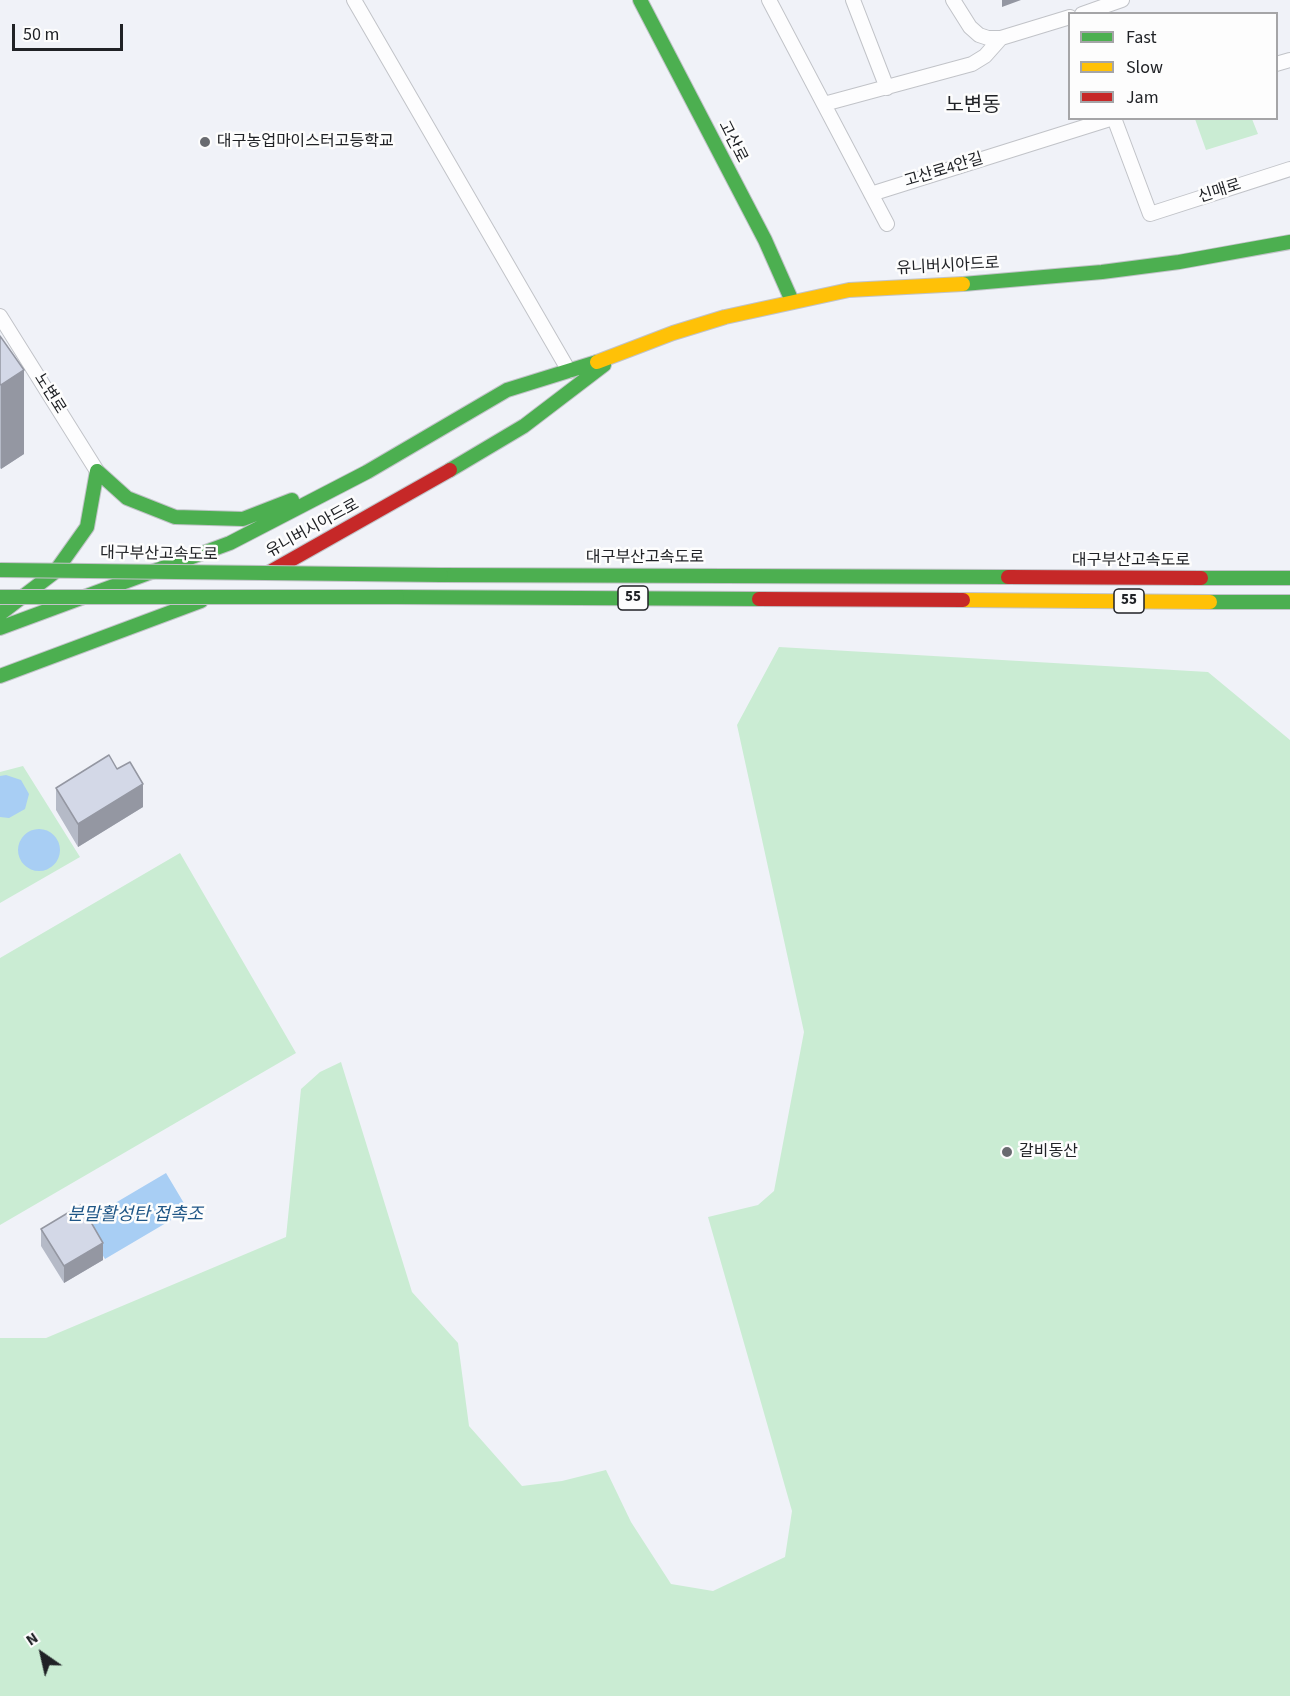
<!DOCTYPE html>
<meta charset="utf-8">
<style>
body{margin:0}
#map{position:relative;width:1290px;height:1696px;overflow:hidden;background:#f0f2f8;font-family:"Source Sans 3",sans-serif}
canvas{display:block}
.legend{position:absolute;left:1068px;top:12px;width:210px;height:108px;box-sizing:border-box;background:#fdfdfd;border:2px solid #a5a5a7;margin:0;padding:8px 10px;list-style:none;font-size:18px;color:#202226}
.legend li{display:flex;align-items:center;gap:12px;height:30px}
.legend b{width:30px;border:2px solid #a5a5a7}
.north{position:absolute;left:12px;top:1624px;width:60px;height:60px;-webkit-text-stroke:4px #fdfdfd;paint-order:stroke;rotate:326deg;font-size:16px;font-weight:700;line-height:24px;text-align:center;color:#202226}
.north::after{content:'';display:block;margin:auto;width:21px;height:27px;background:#202226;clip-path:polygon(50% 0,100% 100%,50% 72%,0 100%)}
.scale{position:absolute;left:12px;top:24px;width:111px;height:27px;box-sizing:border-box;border:3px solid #202226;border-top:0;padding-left:8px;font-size:18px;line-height:21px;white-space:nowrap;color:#202226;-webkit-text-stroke:4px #fdfdfd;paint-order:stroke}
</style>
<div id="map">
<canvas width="1290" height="1696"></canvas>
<ul class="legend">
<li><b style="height:8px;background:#4caf50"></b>Fast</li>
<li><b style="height:8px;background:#ffc107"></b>Slow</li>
<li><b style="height:8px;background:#c62828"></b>Jam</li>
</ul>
<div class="north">N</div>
<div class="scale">50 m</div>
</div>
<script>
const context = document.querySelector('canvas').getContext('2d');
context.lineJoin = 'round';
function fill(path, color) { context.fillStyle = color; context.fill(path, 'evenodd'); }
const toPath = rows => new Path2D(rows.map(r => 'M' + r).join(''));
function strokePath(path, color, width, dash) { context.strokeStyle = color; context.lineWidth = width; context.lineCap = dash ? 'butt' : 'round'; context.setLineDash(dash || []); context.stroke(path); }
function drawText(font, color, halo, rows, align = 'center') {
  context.font = font + ' "Source Sans 3","Noto Sans KR",sans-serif'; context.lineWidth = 5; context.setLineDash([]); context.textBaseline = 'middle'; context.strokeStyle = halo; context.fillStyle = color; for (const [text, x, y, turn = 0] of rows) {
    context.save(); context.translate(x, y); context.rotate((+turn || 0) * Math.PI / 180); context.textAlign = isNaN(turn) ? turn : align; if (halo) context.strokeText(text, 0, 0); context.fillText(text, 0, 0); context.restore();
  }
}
const green = toPath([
 [1195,119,1252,119,1258,134,1206,150],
 [779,647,1208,672,1290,740,1290,1696,0,1696,0,1338,46,1338,286,1237,301,1089,320,1072,341,1062,412,1292,458,1343,469,1426,522,1486,562,1481,606,1470,631,1522,671,1584,713,1591,785,1557,792,1511,708,1217,758,1205,774,1191,804,1032,737,725],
 [23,766,80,857,0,903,0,772],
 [180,853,296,1053,0,1225,0,958]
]);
const water = toPath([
 [6,775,21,780,29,794,25,809,9,818,0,817,0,776],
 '18 850a21 21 0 1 1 42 0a21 21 0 1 1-42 0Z',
 [166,1173,188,1210,105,1259,83,1222]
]);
const street = toPath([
 [354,0,569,371],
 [769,0,887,224],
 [853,0,887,88],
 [953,0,970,27,979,35,988,38,1001,38,1070,17],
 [1082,14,1122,0],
 [1276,64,1290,60],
 [824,104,972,64,985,56,1001,38],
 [1114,118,1150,214,1290,169],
 [871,194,1113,118],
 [0,316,97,471]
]);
const fast = toPath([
 [640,0,765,240,792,301],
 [963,284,1102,272,1179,262,1290,242],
 [450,470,524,426,604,365],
 [441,575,1008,577],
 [1201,578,1290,578],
 [397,597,759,599],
 [1210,602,1290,602],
 [0,614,55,572,87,527,97,471,127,498,175,517,243,519,292,500],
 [0,628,230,543,367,472,507,390,597,362],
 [0,676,201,601]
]);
const slow = toPath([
 [597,362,673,333,725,317,849,290,963,284],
 [963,600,1210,602]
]);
const jam = toPath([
 [268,573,450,470],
 [1008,577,1201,578],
 [759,599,963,600]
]);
const fastBridge = toPath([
 [0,570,441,575],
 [0,597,397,597]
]);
const wall = toPath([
 [0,336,24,454,1,469,0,468],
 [117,769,143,807,78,847,56,810,56,788],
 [41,1229,103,1260,64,1283,41,1246]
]);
const shadedWall = toPath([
 [1002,0,1021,0,1002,7],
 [24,370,24,454,1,469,1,385],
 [143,784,143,807,78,847,78,824],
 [103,1243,103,1260,64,1283,64,1266]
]);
const building = toPath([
 [0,336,24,370,1,385,0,384,0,336],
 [109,755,117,769,130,762,143,784,78,824,56,788,109,755],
 [81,1205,103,1243,64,1266,41,1229,81,1205]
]);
const markers = [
 [205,142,6,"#696b70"],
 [1007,1152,6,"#696b70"]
];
const shields = [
 [633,598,30],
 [1129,601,30]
];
const shieldNames = [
 ["55",633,598],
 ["55",1129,601]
];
const poiNames = [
 ["대구농업마이스터고등학교",217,142],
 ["갈비동산",1019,1152]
];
const streetNames = [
 ["고산로",732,142,63],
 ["고산로4안길",944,171,-17],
 ["신매로",1220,192,-18],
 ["유니버시아드로",948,267,-3],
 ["노변로",49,394,58],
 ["유니버시아드로",313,529,-29],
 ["대구부산고속도로",159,555,1],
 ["대구부산고속도로",645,558],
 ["대구부산고속도로",1131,561]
];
const waterNames = [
 ["분말활성탄 접촉조",135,1216]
];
const quarterNames = [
 ["노변동",973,107]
];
fill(green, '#caecd3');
fill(water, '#a8cef4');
strokePath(street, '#c1c3c8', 16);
strokePath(fast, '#c1c3c8', 16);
strokePath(slow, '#c1c3c8', 16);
strokePath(jam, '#c1c3c8', 16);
strokePath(street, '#fdfdfe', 14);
strokePath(fast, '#4caf50', 14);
strokePath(slow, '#ffc107', 14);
strokePath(jam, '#c62828', 14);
strokePath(fastBridge, '#c1c3c8', 16, []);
strokePath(fastBridge, '#4caf50', 14);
fill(wall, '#b5bac7');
fill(shadedWall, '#9497a2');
fill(building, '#d3d8e7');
strokePath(building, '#9497a2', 1.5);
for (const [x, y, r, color] of markers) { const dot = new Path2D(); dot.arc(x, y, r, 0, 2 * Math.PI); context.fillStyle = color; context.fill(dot); strokePath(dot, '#fdfdfd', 2); }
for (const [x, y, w] of shields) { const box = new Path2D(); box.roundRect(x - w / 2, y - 12, w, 24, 4.5); context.fillStyle = '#fdfdfd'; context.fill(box); strokePath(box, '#202226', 1.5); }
drawText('bold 15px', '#202226', null, shieldNames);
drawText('16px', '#202226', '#fdfdfd', poiNames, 'left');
drawText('16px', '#202226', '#fdfdfd', streetNames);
drawText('italic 18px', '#1f5686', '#fdfdfd', waterNames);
drawText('20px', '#202226', '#fdfdfd', quarterNames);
</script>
